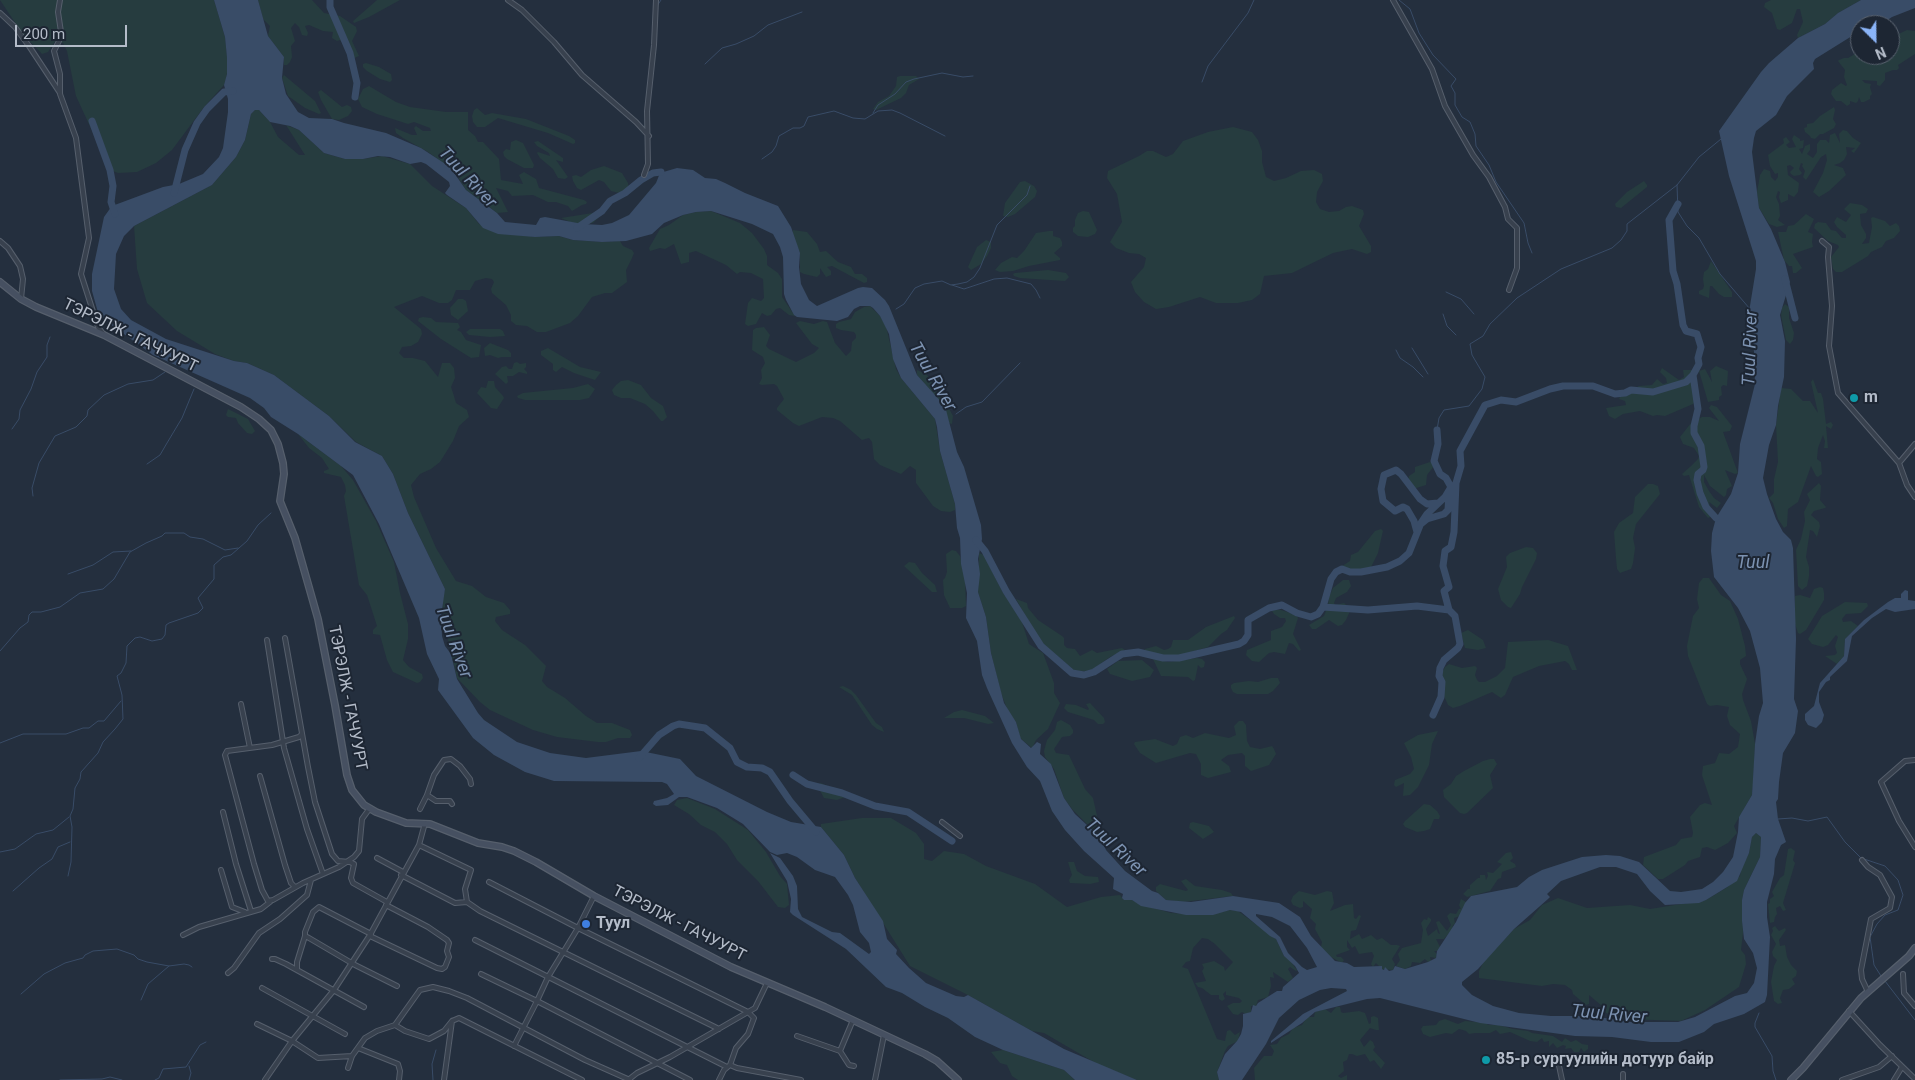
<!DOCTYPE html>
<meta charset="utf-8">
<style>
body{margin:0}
#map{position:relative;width:1915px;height:1080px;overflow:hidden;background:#242f3e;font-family:Roboto,sans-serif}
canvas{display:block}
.north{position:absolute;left:1850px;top:15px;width:50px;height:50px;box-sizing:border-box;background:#1d2633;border:1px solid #59626f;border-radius:50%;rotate:157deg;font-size:14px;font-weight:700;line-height:20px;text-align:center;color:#b4bcc9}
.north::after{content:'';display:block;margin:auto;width:18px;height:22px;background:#8ab4f8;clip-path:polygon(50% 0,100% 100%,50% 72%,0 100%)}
.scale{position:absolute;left:15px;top:25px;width:112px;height:22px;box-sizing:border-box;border:2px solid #b4bcc9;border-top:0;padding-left:6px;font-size:15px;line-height:18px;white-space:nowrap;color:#b4bcc9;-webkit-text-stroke:4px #1d2633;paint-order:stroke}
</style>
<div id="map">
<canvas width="1915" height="1080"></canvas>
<div class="north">N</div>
<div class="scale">200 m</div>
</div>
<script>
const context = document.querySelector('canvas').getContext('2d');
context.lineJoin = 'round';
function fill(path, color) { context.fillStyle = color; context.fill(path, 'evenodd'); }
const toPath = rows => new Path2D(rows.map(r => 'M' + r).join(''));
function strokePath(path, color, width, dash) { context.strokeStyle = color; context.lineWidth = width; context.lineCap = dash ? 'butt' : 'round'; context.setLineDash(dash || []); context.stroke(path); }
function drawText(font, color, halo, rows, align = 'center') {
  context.font = font + ' Roboto,sans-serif'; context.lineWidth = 4; context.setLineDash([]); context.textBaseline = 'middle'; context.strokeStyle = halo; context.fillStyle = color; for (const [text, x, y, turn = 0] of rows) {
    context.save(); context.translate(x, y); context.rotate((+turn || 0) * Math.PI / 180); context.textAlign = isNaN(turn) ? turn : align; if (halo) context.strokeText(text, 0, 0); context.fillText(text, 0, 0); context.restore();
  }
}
const green = toPath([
 [0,0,214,0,225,37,228,67,226,79,224,85,204,107,172,150,156,163,137,172,118,173,110,170,76,96,67,51,63,43,56,40,48,52,42,54,22,33],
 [258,0,312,0,324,13,340,16,356,27,357,31,352,41,359,56,352,59,347,54,345,46,340,40,337,41,332,38,333,32,323,31,309,25,305,26,308,33,307,36,302,35,299,27,295,23,291,28,295,41,291,46,292,57,290,62,287,65,284,65,284,57,268,36,270,26,263,19],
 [377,0,400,0,369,17,354,23,353,21],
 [1771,0,1861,0,1838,13,1825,24,1798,38,1797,35,1803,22,1800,9,1797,9,1792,23,1780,30,1777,29,1772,13,1764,7,1765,3],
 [1907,30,1915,31,1915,54,1898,65,1899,68,1897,70,1893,70,1885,73,1885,80,1880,86,1877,85,1877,81,1862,80,1865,83,1871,84,1870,87,1872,94,1870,96,1870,99,1864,102,1861,102,1859,97,1858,101,1856,103,1850,101,1850,104,1847,106,1841,101,1836,101,1831,94,1832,90,1841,83,1846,86,1847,85,1844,77,1845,70,1838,61,1839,60,1844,58,1848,58,1860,51,1860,55,1890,55,1890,38],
 [366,63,379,67,391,74,392,80,390,82,380,79,367,71,363,67,363,64],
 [284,75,315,101,321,113,319,114,305,108,288,96,282,78],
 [900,76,916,76,919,79,909,85,906,93,901,98,876,110,873,109,878,102,889,96,896,86,897,77],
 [369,86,396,102,410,107,446,112,468,112,468,130,475,136,478,142,483,142,499,159,501,180,523,184,519,175,524,172,536,179,539,188,584,200,587,202,586,204,582,205,572,211,568,206,556,202,548,202,533,195,512,196,508,191,496,188,508,212,497,213,466,190,454,171,428,152,403,138,396,133,395,128,412,135,417,135,414,128,416,126,423,131,431,131,430,128,414,122,408,124,377,114,362,107,358,99,363,89],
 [321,90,342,107,347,105,351,107,352,111,348,116,339,120,332,119,321,100,318,92],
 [1834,107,1835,110,1833,119,1836,124,1834,128,1823,134,1820,134,1815,139,1811,138,1810,136,1805,132,1804,128,1807,127,1807,124,1813,123,1820,116],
 [477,108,485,115,492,113,526,119,569,136,575,140,575,143,573,144,548,133,498,118,485,127,477,127,473,122,472,116,474,110],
 [255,110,259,110,270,122,278,137,299,155,305,155,286,125,299,130,324,153,345,159,363,159,382,156,410,164,432,186,466,208,479,224,535,237,559,236,573,240,602,242,620,241,623,246,632,250,634,253,632,258,626,270,627,282,612,293,605,293,592,297,578,316,570,323,546,332,537,332,527,326,516,325,511,321,511,315,506,305,492,293,491,289,494,282,492,279,486,278,475,281,470,290,456,290,452,300,448,303,439,303,422,296,394,307,421,329,422,334,418,342,411,346,402,347,399,353,404,358,413,358,425,361,438,377,442,363,450,363,454,368,455,378,451,387,454,396,456,403,467,410,469,417,459,426,453,441,440,462,431,469,420,474,411,485,414,497,436,548,456,581,472,586,486,597,504,603,510,610,510,614,496,617,495,621,502,630,525,645,546,666,542,681,547,687,565,698,586,716,597,723,612,723,630,730,632,735,630,738,618,738,606,742,598,742,557,737,533,730,490,710,480,702,457,678,443,618,442,600,445,589,408,513,393,474,382,456,356,442,329,416,274,375,247,363,234,361,215,354,177,331,147,303,137,269,134,226,212,185,236,157,245,140,251,114],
 [1233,127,1252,132,1258,140,1262,151,1262,162,1266,177,1274,181,1286,178,1301,171,1314,170,1322,174,1323,181,1317,192,1316,202,1320,209,1329,212,1339,211,1346,207,1352,206,1363,210,1364,214,1359,226,1371,246,1371,252,1367,254,1352,249,1333,253,1292,273,1264,276,1260,294,1252,300,1238,303,1216,303,1200,297,1169,307,1156,309,1144,302,1135,292,1131,282,1144,267,1146,258,1139,254,1129,253,1116,248,1110,242,1122,222,1117,194,1107,178,1108,171,1139,156,1147,151,1153,151,1166,157,1173,154,1183,141,1208,132],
 [1843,130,1847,131,1853,138,1861,143,1854,153,1851,151,1855,148,1846,147,1847,154,1844,160,1840,163,1834,165,1843,168,1846,175,1829,191,1819,197,1813,192,1823,173,1827,160,1826,154,1821,157,1806,180,1803,177,1805,171,1802,166,1803,164,1801,163,1799,169,1802,173,1800,175,1794,176,1791,174,1790,172,1794,168,1790,165,1787,166,1788,175,1799,183,1798,192,1794,197,1788,194,1788,200,1781,203,1779,197,1780,192,1778,191,1776,197,1779,204,1780,216,1778,220,1785,225,1777,227,1769,224,1759,208,1757,192,1760,175,1764,169,1770,171,1771,177,1775,181,1778,177,1778,173,1775,174,1770,166,1768,155,1784,143,1783,139,1786,137,1790,142,1786,145,1789,148,1796,147,1792,139,1794,135,1800,139,1800,141,1804,140,1803,148,1799,149,1802,154,1805,146,1810,144,1810,150,1807,154,1813,158,1817,152,1817,144,1820,140,1826,140,1829,143,1830,135,1835,133,1840,143,1839,134],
 [516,140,523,143,534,165,533,168,524,168,507,159,504,156,503,152,506,149,510,150,511,142],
 [538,141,563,158,563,162,556,160,568,177,565,179,558,178,553,169,540,158,537,153,538,152,550,156,549,153,537,146,534,142],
 [604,166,622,173,628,183,629,190,623,194,611,191,604,182,599,180,581,190,577,188,573,181,572,176,576,175,581,177,591,170],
 [1025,181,1034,186,1037,191,1035,197,1015,214,1008,217,1003,216,1005,203,1020,182],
 [1644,181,1647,185,1647,187,1621,208,1616,207,1615,204,1627,192],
 [1850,203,1862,205,1868,209,1866,213,1860,214,1861,225,1866,234,1866,238,1862,244,1869,243,1872,227,1871,218,1873,217,1885,221,1890,226,1896,223,1899,226,1900,231,1894,238,1886,241,1882,247,1871,252,1868,256,1842,272,1836,272,1833,269,1831,257,1839,247,1838,245,1828,241,1814,228,1815,224,1818,222,1826,223,1831,230,1836,231,1842,238,1846,238,1846,235,1837,227,1834,222,1837,217,1846,222,1851,215,1844,209],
 [711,211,740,223,752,233,764,249,767,256,767,265,778,273,782,279,782,297,795,316,789,315,780,308,776,309,771,315,767,316,762,313,756,324,748,326,745,324,748,303,752,298,761,301,764,298,763,279,751,273,740,272,737,274,726,265,696,251,689,253,689,262,681,264,674,244,665,249,660,248,650,251,649,248,660,229,669,225,683,215,696,212],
 [1083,211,1089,212,1097,230,1095,234,1088,237,1078,236,1073,232,1073,228,1075,226,1075,220,1078,213],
 [599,212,600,216,593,223,583,224,570,222,561,218],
 [1806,214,1814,219,1808,232,1813,234,1812,242,1813,247,1793,254,1802,268,1796,273,1793,273,1792,266,1789,266,1784,260,1778,232,1786,232,1788,226,1794,225],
 [793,230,807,232,817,244,820,252,826,251,838,262,851,267,855,274,862,274,867,278,867,282,864,283,832,266,827,267,831,271,831,275,826,277,820,268,820,274,817,277,804,274,800,272,800,253,792,234],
 [1049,231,1053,231,1053,236,1060,238,1062,242,1062,246,1054,253,1060,258,1060,260,1029,266,1013,271,1000,272,995,270,1001,263,1012,257,1017,258,1024,251,1036,233],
 [986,240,991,242,991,248,987,256,981,264,971,270,968,267,977,247],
 [1711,261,1732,292,1732,297,1724,297,1719,294,1712,286,1710,286,1709,298,1699,294,1699,291,1703,289,1704,286,1703,279,1704,272,1708,269],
 [1048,270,1066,273,1069,277,1065,281,1020,278,1014,276,1013,274,1015,273],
 [458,299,463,299,466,301,468,311,458,320,451,315,450,308],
 [1785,304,1789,307,1789,318,1794,333,1793,340,1790,344,1786,340,1781,315,1782,308],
 [870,306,880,316,886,326,896,369,901,378,935,419,940,451,955,504,955,510,950,512,941,511,933,506,916,483,916,470,910,466,901,474,880,465,874,459,872,442,869,438,862,440,840,421,833,418,822,417,799,426,793,423,777,410,777,408,784,399,777,386,774,384,762,385,759,384,762,378,761,370,765,363,763,357,752,350,753,330,756,328,764,327,770,335,766,346,769,349,796,362,814,353,819,348,812,344,796,323,800,321,814,324,823,321,827,322,835,343,846,356,851,351,852,342,856,338,856,335,854,332,841,330,836,328,836,324,839,322,851,319,855,312,864,307],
 [423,317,431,318,436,322,458,323,460,327,457,330,461,332,466,340,481,345,479,357,471,358,441,339,418,321,419,318],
 [470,329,500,329,503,331,505,336,490,337,469,335,466,332],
 [490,343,508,350,511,353,511,357,502,357,498,358,490,355,485,356,484,348],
 [548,348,580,367,601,372,595,380,574,373,562,367,556,372,553,370,553,364,541,355,541,351],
 [517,362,520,364,526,363,526,367,524,369,527,372,527,374,519,372,513,376,507,376,508,382,506,384,495,374,502,367,506,366,509,369,512,369,514,363],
 [1716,366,1728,371,1727,386,1723,385,1721,387,1722,395,1719,397,1719,400,1708,402,1699,371,1705,369,1712,382,1710,371],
 [1662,368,1679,380,1684,377,1683,370,1693,370,1695,387,1695,402,1693,404,1665,416,1657,415,1653,416,1640,411,1623,414,1615,419,1609,416,1606,408,1626,405,1625,401,1619,399,1620,397,1639,386,1652,385,1657,379,1663,384,1667,383,1666,378,1660,372],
 [917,370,926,374,938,387,953,416,952,424,949,423,944,406,917,375],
 [1813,379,1818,393,1821,393,1823,399,1826,424,1831,422,1833,425,1831,429,1826,426,1828,448,1824,448,1825,441,1823,435,1818,448,1817,459,1821,462,1822,474,1818,477,1816,476,1811,466,1798,502,1788,509,1787,526,1784,528,1778,519,1773,503,1769,498,1774,493,1774,479,1778,462,1776,425,1781,388,1791,389,1803,401,1810,401,1818,413,1811,382],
 [628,380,641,385,651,398,663,406,667,417,663,421,661,421,653,411,645,404,630,398,621,398,614,395,612,390,616,385,621,381],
 [488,381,494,381,495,387,503,396,504,398,497,409,491,408,477,393,481,387,486,388],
 [588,384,595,389,589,398,580,400,525,400,518,398,517,396,523,393,573,388],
 [1711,405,1717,407,1732,426,1730,431,1723,432,1738,473,1735,474,1725,470,1732,486,1727,489,1726,495,1724,497,1710,486,1704,475,1704,482,1709,491,1714,498,1721,503,1717,508,1709,502,1712,516,1708,518,1699,507,1689,475,1684,476,1682,474,1691,466,1698,459,1699,456,1694,448,1683,444,1680,437,1691,423,1702,417,1710,417,1719,421,1709,408],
 [228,409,248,419,255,431,252,434,247,433,238,423,236,418,228,417,226,415],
 [298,434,341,466,353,480,376,521,394,562,400,593,408,624,408,639,403,660,409,667,422,674,423,678,420,682,417,683,393,672,387,660,380,635,373,634,373,630,377,626,367,595,359,585,344,496,346,491,345,485,341,477,324,473,324,471,329,469,322,458,309,448],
 [1430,462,1433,463,1434,466,1427,475,1426,485,1413,489,1408,481,1409,476,1415,472,1415,467],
 [1819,483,1821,486,1820,500,1826,507,1825,508,1814,511,1811,515,1819,522,1820,526,1817,537,1813,531,1810,530,1806,557,1809,567,1809,576,1807,586,1802,590,1798,586,1796,550,1801,539,1805,521,1804,512,1810,500,1807,494],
 [1648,484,1653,484,1658,486,1660,494,1636,524,1633,538,1635,548,1633,563,1631,569,1620,573,1617,569,1616,558,1614,532,1619,523,1633,513,1635,497],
 [1381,529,1383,531,1382,535,1378,553,1371,567,1366,569,1356,571,1344,569,1342,566,1350,561,1351,555,1358,552,1375,531],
 [1526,547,1533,548,1537,553,1536,559,1522,587,1520,594,1511,608,1508,607,1501,600,1498,589,1507,567,1506,557,1510,553],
 [952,550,956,551,960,556,965,579,966,606,962,608,950,608,944,595,943,580,945,578,947,572,946,554],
 [979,553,984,555,1002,591,1021,619,1029,644,1043,653,1054,683,1054,693,1060,703,1048,729,1036,740,1032,748,1020,738,1016,722,1008,711,1001,693,991,653,986,617,978,592],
 [909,562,915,563,922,573,935,585,937,592,932,592,904,566],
 [1703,578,1709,578,1721,595,1730,601,1738,619,1745,646,1746,656,1740,660,1740,664,1747,679,1742,694,1743,700,1751,721,1755,744,1753,785,1752,795,1734,826,1737,833,1728,843,1715,850,1707,847,1702,848,1700,857,1688,861,1685,865,1663,879,1658,879,1643,865,1644,857,1676,845,1681,839,1692,837,1693,833,1690,817,1700,805,1705,803,1712,805,1702,775,1703,766,1715,763,1719,753,1729,754,1738,747,1740,734,1730,725,1727,716,1729,707,1717,705,1710,706,1707,704,1688,656,1687,646,1693,616,1699,608,1697,599,1699,583],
 [1343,580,1349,580,1351,586,1347,592,1336,598,1334,603,1335,605,1344,603,1346,605,1350,611,1346,620,1342,625,1338,626,1329,620,1316,629,1312,629,1309,625,1324,616,1328,605,1329,597,1333,588],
 [1820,587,1823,588,1824,593,1824,600,1806,630,1800,634,1798,633,1795,624,1795,596,1800,595,1810,598,1814,589],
 [1016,599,1027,603,1028,608,1038,620,1062,636,1064,638,1064,645,1067,648,1075,649,1080,656,1092,650,1097,653,1122,648,1125,650,1110,657,1089,672,1075,671,1048,648,1039,640],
 [1845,602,1867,603,1868,606,1861,613,1846,614,1842,619,1843,622,1851,621,1858,626,1845,639,1844,656,1837,664,1825,656,1835,655,1837,653,1835,646,1838,637,1836,635,1828,645,1823,647,1812,644,1808,639,1822,616],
 [1275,610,1281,610,1296,615,1298,618,1293,634,1301,650,1299,651,1293,644,1289,643,1285,654,1274,652,1269,653,1259,662,1252,661,1246,655,1247,650,1271,640,1271,631,1282,627,1286,621,1285,618,1280,618,1274,614,1272,611],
 [1234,616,1235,618,1227,630,1221,634,1208,647,1182,655,1167,656,1145,651,1145,649,1156,646,1164,650,1168,649,1171,647,1173,640,1188,640,1206,627],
 [1468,630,1483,640,1486,648,1478,650,1465,648,1461,633],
 [1548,640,1568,646,1577,670,1572,670,1569,664,1565,661,1539,666,1513,677,1505,695,1501,698,1492,692,1460,706,1453,708,1448,705,1444,696,1444,684,1441,675,1445,667,1449,664,1462,668,1475,666,1477,668,1475,675,1477,680,1479,682,1485,682,1497,676,1505,668,1508,642],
 [1197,658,1202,659,1205,662,1204,667,1201,668,1198,665,1195,680,1193,681,1188,677,1161,676,1153,659,1168,662],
 [1142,660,1154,670,1150,677,1132,681,1110,674,1107,669,1118,661],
 [1271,678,1278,678,1280,683,1273,691,1268,694,1237,694,1233,692,1231,688,1231,685,1234,683,1249,681,1258,682],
 [843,686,851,690,856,695,876,723,882,727,884,732,877,729,872,725,852,695,839,687],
 [1090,703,1104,718,1105,722,1103,724,1098,724,1094,720,1068,712,1064,708,1066,704,1076,705,1088,710,1089,709,1086,704],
 [962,710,985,716,994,723,988,724,964,718,944,718,954,712],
 [1061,720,1070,725,1073,730,1073,733,1070,736,1062,737,1054,749,1056,753,1069,755,1085,789,1093,798,1097,816,1097,834,1072,809,1064,798,1054,769,1045,757,1044,751,1047,740,1055,730,1057,722],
 [1239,721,1243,721,1246,725,1247,741,1250,747,1260,749,1272,746,1274,749,1276,754,1269,765,1251,771,1245,766,1245,756,1242,753,1228,755,1221,760,1229,766,1231,772,1208,778,1201,775,1201,764,1196,754,1190,753,1156,763,1140,753,1134,744,1135,742,1155,739,1173,746,1177,744,1180,737,1186,735,1193,738,1205,733,1229,738,1236,735,1234,726],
 [1438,731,1432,744,1429,765,1418,787,1410,795,1403,796,1404,783,1396,787,1394,785,1395,780,1410,774,1414,769,1411,757,1404,743,1418,735],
 [1490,759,1494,759,1497,764,1490,775,1493,788,1467,813,1464,814,1460,813,1444,797,1443,790,1451,784,1456,776,1464,771,1483,761],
 [821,783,834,789,844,791,845,797,837,800,824,798,817,785],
 [687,798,715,809,748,830,766,852,780,876,787,884,789,905,785,908,778,907,758,881,737,860,727,844,715,832,701,825,689,814,674,805,677,800],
 [1424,804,1430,805,1437,811,1440,816,1439,819,1434,819,1430,829,1424,831,1417,832,1405,827,1403,824,1405,821],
 [862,818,891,818,916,833,924,844,924,859,932,861,944,851,964,854,986,866,1035,884,1067,907,1101,897,1120,895,1124,900,1132,900,1143,905,1171,913,1207,915,1230,910,1238,911,1276,939,1284,956,1289,959,1297,970,1296,971,1290,967,1288,969,1293,978,1288,982,1273,972,1274,978,1270,977,1271,986,1268,997,1258,1000,1256,1006,1251,1006,1251,1012,1246,1014,1242,1012,1238,1015,1233,1014,1227,1006,1233,1003,1240,1003,1242,1001,1239,998,1226,995,1226,991,1223,994,1225,999,1222,1001,1219,999,1219,995,1211,995,1202,988,1198,987,1195,983,1206,981,1202,971,1204,968,1202,964,1214,961,1224,967,1225,971,1233,962,1215,944,1208,939,1202,938,1193,948,1190,961,1186,962,1182,967,1188,969,1217,1039,1225,1041,1227,1031,1230,1030,1235,1035,1240,1032,1238,1041,1228,1046,1225,1051,1217,1072,1219,1080,1137,1080,1099,1065,1044,1033,1032,1031,968,995,910,966,855,878,844,855,821,827,821,824],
 [1193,822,1209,826,1214,832,1203,839,1189,828,1190,823],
 [1756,833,1761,837,1760,857,1744,890,1742,900,1743,933,1741,950,1745,955,1746,964,1739,987,1705,1010,1681,1021,1626,1019,1606,1013,1602,1006,1589,995,1589,1004,1586,1005,1573,994,1572,990,1565,985,1553,984,1542,986,1479,978,1479,971,1484,961,1514,929,1530,920,1542,905,1558,898,1587,908,1630,905,1650,909,1706,900,1726,888,1740,876,1741,869,1749,853,1752,837],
 [1791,848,1795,851,1793,860,1795,863,1783,903,1786,910,1783,911,1780,906,1776,908,1777,914,1775,917,1774,922,1770,923,1768,904,1770,903,1770,899,1774,896,1772,892,1780,878,1784,875,1788,849],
 [1511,852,1513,858,1510,861,1515,864,1516,867,1502,872,1501,878,1498,879,1490,891,1467,897,1463,894,1468,889,1470,889,1470,885,1478,878,1480,878,1480,875,1485,875,1486,880,1488,876,1487,872,1493,873,1502,864,1497,862,1506,853],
 [1068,862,1074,862,1077,871,1085,876,1098,877,1099,882,1090,884,1070,883,1069,880,1072,875],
 [1186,879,1195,886,1222,890,1231,893,1233,896,1183,902,1166,900,1156,891,1156,887,1160,884,1186,891,1188,890,1181,881],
 [1299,891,1315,895,1327,891,1332,892,1334,903,1330,911,1345,905,1353,904,1354,918,1356,919,1359,915,1361,916,1356,930,1351,931,1350,939,1359,934,1362,939,1371,935,1377,940,1382,938,1391,945,1397,945,1400,946,1392,959,1395,964,1393,970,1382,969,1382,966,1379,966,1376,963,1373,967,1371,964,1374,956,1372,952,1359,954,1355,946,1352,948,1347,940,1347,947,1350,950,1336,955,1337,957,1341,957,1344,960,1342,963,1329,956,1321,947,1322,942,1315,929,1316,924,1310,918,1312,909,1303,901,1303,907,1300,908,1293,905,1291,901,1293,896],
 [1461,899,1466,902,1466,903,1460,916,1454,918,1455,924,1453,925,1452,932,1450,932,1444,939,1436,939,1440,947,1437,951,1434,951,1437,954,1436,958,1430,957,1431,961,1428,962,1425,959,1420,963,1412,962,1411,966,1405,969,1396,966,1400,960,1398,954,1402,948,1421,943,1423,930,1421,923,1424,919,1427,920,1428,917,1431,919,1431,921,1426,929,1428,936,1437,929,1438,933,1440,934,1436,922,1439,921,1447,931,1451,925,1447,916,1450,913,1456,914,1459,909,1461,909,1459,905],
 [1775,926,1779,931,1785,928,1786,930,1779,940,1780,946,1785,945,1787,957,1791,965,1797,971,1796,976,1792,979,1795,984,1789,989,1783,990,1780,998,1782,1003,1778,1004,1774,1001,1771,982,1774,966,1777,960,1773,956,1772,952,1776,944,1771,935,1773,931,1772,928],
 [1336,1007,1340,1007,1341,1012,1343,1013,1359,1011,1365,1013,1369,1024,1371,1023,1371,1017,1374,1016,1378,1018,1379,1030,1376,1030,1370,1028,1360,1040,1364,1047,1370,1040,1373,1042,1375,1047,1373,1050,1385,1063,1381,1069,1374,1060,1370,1062,1365,1054,1357,1056,1352,1054,1349,1054,1347,1060,1343,1062,1344,1071,1338,1076,1341,1078,1347,1075,1347,1080,1255,1080,1254,1068,1264,1056,1272,1056,1274,1051,1270,1045,1277,1044,1281,1038,1289,1034,1293,1028,1302,1025,1307,1017,1314,1017,1315,1012,1325,1009,1331,1013],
 [1445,1019,1458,1024,1465,1021,1487,1023,1488,1025,1499,1025,1513,1029,1528,1031,1532,1033,1553,1036,1562,1042,1565,1038,1571,1042,1576,1040,1582,1044,1588,1045,1588,1049,1584,1052,1581,1048,1579,1052,1574,1052,1571,1048,1565,1049,1566,1046,1563,1045,1557,1048,1553,1043,1549,1047,1549,1041,1544,1042,1542,1038,1537,1042,1530,1041,1510,1032,1500,1034,1496,1030,1490,1033,1475,1033,1469,1034,1466,1031,1459,1029,1452,1034,1446,1033,1430,1037,1423,1034,1421,1029,1423,1026,1436,1025,1439,1021],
 [1003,1050,1064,1070,1075,1080,1018,1080,1012,1076,1007,1065,1000,1063,991,1052]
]);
const water = toPath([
 [214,0,258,0,268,36,284,57,282,78,286,94,298,112,309,118,332,119,344,123,386,133,421,148,450,167,466,190,497,213,505,222,536,225,540,218,545,217,583,224,602,225,612,223,629,215,656,183,660,173,677,168,693,170,705,178,716,179,725,183,745,193,778,206,791,227,798,247,800,253,799,267,801,284,809,300,817,306,858,288,863,287,872,288,885,300,889,306,917,375,945,406,957,452,964,467,981,525,982,539,978,559,980,574,978,592,986,617,991,653,1004,703,1016,722,1021,739,1031,748,1037,742,1041,744,1040,754,1051,764,1064,798,1075,814,1100,837,1106,850,1125,871,1152,891,1158,893,1166,900,1191,902,1233,896,1279,903,1300,917,1311,936,1335,961,1347,963,1354,967,1382,966,1382,969,1384,970,1385,967,1389,971,1393,970,1395,966,1405,969,1428,962,1436,958,1437,951,1456,922,1465,903,1471,896,1517,887,1529,877,1542,870,1582,857,1606,855,1620,856,1639,862,1670,891,1681,892,1702,889,1713,882,1723,872,1733,857,1738,832,1739,817,1752,795,1755,744,1759,716,1763,703,1760,668,1750,631,1738,608,1714,577,1711,551,1712,533,1716,518,1731,494,1738,473,1740,444,1755,384,1754,352,1749,312,1756,269,1756,261,1729,176,1719,131,1761,72,1769,63,1798,38,1825,24,1838,13,1861,0,1915,0,1915,8,1892,17,1880,25,1860,25,1860,31,1815,59,1813,63,1814,69,1787,96,1776,115,1756,131,1754,138,1752,152,1759,208,1771,229,1785,262,1790,282,1780,315,1785,341,1784,377,1778,406,1776,425,1769,445,1763,478,1767,494,1776,519,1783,532,1791,540,1793,548,1796,639,1794,699,1798,711,1795,733,1783,753,1779,782,1778,799,1776,802,1778,819,1786,842,1781,845,1775,859,1774,874,1767,902,1767,917,1770,937,1767,995,1765,1002,1744,1014,1714,1024,1704,1032,1679,1042,1651,1042,1612,1037,1575,1036,1480,1023,1380,998,1367,999,1315,1012,1302,1023,1271,1043,1271,1041,1303,1014,1347,991,1346,989,1331,988,1320,990,1299,1000,1279,1018,1266,1044,1242,1080,1219,1080,1217,1072,1225,1054,1237,1041,1241,1034,1243,1026,1243,1014,1251,1012,1253,1005,1256,1006,1258,1003,1277,991,1282,991,1283,987,1299,973,1295,966,1284,956,1276,939,1270,936,1241,912,1230,910,1213,915,1186,915,1141,906,1132,900,1124,900,1122,898,1123,894,1113,889,1114,878,1084,851,1065,830,1052,811,1040,781,1027,767,1012,743,987,688,982,675,977,641,966,618,967,593,961,564,960,538,957,528,955,504,940,451,937,427,935,419,901,378,893,359,889,334,880,316,873,308,870,306,860,306,854,309,848,317,837,321,797,317,794,315,786,300,784,294,783,257,780,247,773,234,752,224,711,211,696,212,683,215,664,223,652,234,626,241,602,242,573,240,559,236,535,237,498,234,483,228,466,208,447,195,445,193,450,186,449,182,426,164,421,162,410,164,390,157,378,156,363,159,345,159,324,153,299,130,290,126,270,122,259,110,255,110,251,114,245,140,236,157,212,185,134,226,124,236,116,254,114,289,121,309,131,320,166,339,234,361,247,363,274,375,329,416,355,442,382,456,393,474,408,513,445,589,441,617,442,636,445,646,451,654,457,679,478,713,484,720,517,742,550,753,586,758,641,751,680,759,696,776,767,812,791,822,821,827,844,855,855,878,883,921,887,939,897,950,896,954,909,968,926,983,956,996,964,997,968,995,1064,1049,1137,1080,1075,1080,1064,1070,1003,1050,975,1037,948,1018,925,1007,902,993,886,987,846,949,793,915,790,912,791,899,787,881,770,853,780,858,793,876,797,886,798,909,802,917,832,932,840,933,869,954,871,952,869,943,860,932,853,905,848,895,835,877,815,870,797,857,787,853,777,855,770,852,743,824,717,808,687,797,679,797,668,805,656,806,653,804,654,801,667,798,674,794,667,784,662,782,554,781,525,772,494,755,473,738,438,690,439,679,427,654,419,618,379,524,353,475,298,434,271,417,264,408,250,398,153,355,99,316,92,291,92,274,104,217,109,210,112,206,163,187,179,184,203,174,219,157,223,148,228,112,228,99,224,85,227,74,227,58,225,37],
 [1756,833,1761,837,1760,857,1744,890,1742,900,1742,921,1744,939,1753,953,1757,968,1754,983,1747,993,1735,996,1695,1017,1678,1022,1631,1022,1592,1016,1551,1016,1519,1013,1493,1006,1472,995,1462,985,1462,982,1478,969,1514,929,1548,899,1550,897,1547,894,1561,881,1600,867,1616,867,1637,874,1650,891,1665,905,1699,903,1706,900,1737,881,1749,853,1752,837],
 [1256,914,1272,917,1290,926,1307,948,1317,967,1307,970,1302,967,1288,953,1280,937,1256,916],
 [1905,590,1908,591,1908,600,1915,601,1915,609,1895,612,1886,609,1872,618,1852,636,1847,661,1830,677,1830,680,1826,682,1819,692,1819,702,1824,715,1822,722,1816,728,1808,725,1805,720,1805,714,1814,706,1820,683,1844,656,1845,639,1864,620,1888,602,1895,598,1901,598,1901,594]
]);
const stream = toPath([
 [1399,0,1410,9,1419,33,1433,55,1456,79,1451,86,1455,93,1455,105,1462,117,1470,122,1475,134,1476,146,1489,165,1496,182,1524,223,1528,243,1532,253],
 [657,6,661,0],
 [705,64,722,48,736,44,754,36,768,25,802,12],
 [1202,82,1208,66,1248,13,1254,0],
 [873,113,878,105,895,94,906,82,914,79,942,73,963,77,973,76],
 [762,159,772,152,776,146,779,136,793,128,800,128,804,126,808,117,834,111,853,118,865,119,878,111,892,110,900,113,945,136],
 [1677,185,1678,212,1687,226,1699,238,1720,274,1750,309],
 [952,285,964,289,994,279,1007,278,1031,284,1036,290,1040,298],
 [1446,292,1461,299,1474,314],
 [896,309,904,304,915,288,924,284,942,281,951,285,958,284,967,282,974,277,980,268,997,225,1027,195,1030,186],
 [1443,314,1447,326,1456,335],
 [1412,348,1428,374],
 [1396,350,1400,358,1413,367,1423,377],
 [956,414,966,407,982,402,1020,363],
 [12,429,19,419,20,410,31,389,37,372,47,357,47,345,50,337],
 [1437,430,1439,418,1444,410,1469,406,1482,389,1485,377,1472,355,1470,344,1483,336,1490,324,1517,298,1561,269,1612,248,1621,240,1627,231,1627,224,1677,185,1699,157,1721,139],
 [147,464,160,455,167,443,182,418,194,389],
 [33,496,32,488,39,463,55,436,76,427,87,416,88,410,104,395,128,384,153,380,165,372],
 [68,574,93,565,113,552,131,551],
 [0,651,20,628,28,622,29,615,32,612,41,612,60,607,80,593,103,589,114,579,130,552,146,543,162,536,165,533,184,533,190,537,203,539,225,550,238,548],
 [0,743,23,734,66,734,83,728,89,728,98,721,104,721,121,701],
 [1778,819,1792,818,1808,821,1827,817,1845,842,1861,858,1885,866,1898,880,1903,895,1898,910,1885,915,1877,924,1870,937,1874,965,1881,976],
 [0,852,15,849,36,834,53,830,69,817],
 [68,876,71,862,72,827,70,816,73,809,75,788,80,779,81,772,98,753,103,742,115,729,123,719,122,695,117,676,121,673,126,663,127,646,135,638,140,637,152,641,162,639,165,635,166,625,169,623,198,613,203,608,198,598,214,579,214,565,223,557,231,555,247,541,258,525,271,513],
 [13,891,39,868,52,859,58,847,70,842],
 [1885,981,1915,1020],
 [21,994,44,974,65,963,83,958,85,955,93,951,117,949,134,955,138,959,147,962,169,966,184,964,189,965,192,967],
 [141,1000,148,984,169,966],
 [1759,1013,1755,1023,1755,1027,1772,1056,1773,1071,1776,1080],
 [189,1066,191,1073,189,1080],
 [60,1080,102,1079,110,1077,122,1080],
 [155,1080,159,1078,163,1069,186,1067,200,1045,206,1042],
 [433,1080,432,1064,436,1050]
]);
const river = toPath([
 [330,0,330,7,350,53,357,83,355,97],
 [92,121,110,170,113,186,111,202,115,214],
 [174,193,185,150,197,123,207,109,224,92,233,91],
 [1678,204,1669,220,1673,271,1677,284,1683,325,1686,331,1697,334,1701,347,1698,358,1699,364,1693,375,1698,409,1694,426,1694,433,1701,446,1704,467,1703,470,1698,474,1697,480,1700,493,1706,507,1716,518],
 [577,228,602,211,610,201,625,193,641,180,653,173,661,172],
 [1785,279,1795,318],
 [1422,523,1427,519,1444,514,1448,510,1449,493],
 [1417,532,1414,521,1407,509,1403,507,1395,511,1383,501,1381,489,1384,475,1396,470,1401,474,1420,499,1427,504,1438,503],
 [976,540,985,551,1006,591,1041,646,1072,673,1084,675,1094,672,1122,654,1138,652,1163,658,1179,658,1239,644,1244,641,1248,635,1248,620,1269,608,1282,605,1297,613,1311,617,1318,614,1323,607,1331,579,1336,572,1342,569,1350,572,1361,572,1387,567,1400,561,1409,553,1421,523,1427,514,1445,497,1451,487,1446,478,1440,474,1434,461,1438,444,1437,430],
 [1323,607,1368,610,1417,606,1449,610],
 [1433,715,1441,697,1442,682,1439,676,1440,668,1444,660,1458,648,1460,644,1455,616,1449,610,1444,591,1449,587,1443,566,1445,551,1451,547,1454,532,1456,483,1461,466,1460,451,1485,405,1501,400,1516,402,1550,389,1563,386,1593,386,1615,394,1625,393,1631,390,1653,392,1686,382,1693,375],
 [639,758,659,735,673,726,679,724,705,728,730,748,737,762,747,767,762,768,770,772,790,801,816,832],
 [793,775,807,784,842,793,875,806,908,812,952,841]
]);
const street = toPath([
 [60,0,58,12,61,32,60,39,54,51,60,74,60,94,76,138,89,238,81,274,98,327,104,335],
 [508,0,522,10,554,42,582,75,636,122,649,136],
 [1393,0,1432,69,1445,106,1473,155,1489,177,1505,207,1508,219,1517,228,1517,268,1509,290],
 [0,13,15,27,29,46,60,93],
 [644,175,648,164,647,111,654,45,656,0],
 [0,241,8,248,20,266,23,279,21,299],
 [1822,241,1829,247,1828,257,1832,306,1829,346,1838,393,1899,463,1907,485,1915,497],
 [1899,463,1915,444],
 [285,638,308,767,315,802,332,854,338,861,350,862,354,864,351,878,353,883,387,902],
 [267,640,284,748,307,829,323,874],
 [241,704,250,748],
 [302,734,299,737,272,745,227,751,225,755,254,864,262,890,268,901,273,900,303,883,339,867,354,857,359,851,362,819,370,808],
 [1915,760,1905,761,1881,782,1899,821,1915,847],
 [260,776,285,865,291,883,295,887],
 [427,795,436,801,450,801,452,804],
 [420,809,427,795,434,775,444,760,451,759,460,766,470,779,471,784],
 [223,812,236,864,251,911],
 [942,822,960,836],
 [419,845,471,870,465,889,467,902],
 [377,858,403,872],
 [1862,860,1868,867,1880,875,1892,897,1890,908,1871,919,1861,970,1862,979,1868,992],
 [221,870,232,907,245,912],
 [401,875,455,903,467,902,480,911,719,1029],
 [489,882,578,928,748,1012,755,1008,767,983],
 [594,896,578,928,548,977,537,1001,690,1080],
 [371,934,319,907,313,912,305,932,305,936,309,938,355,965,397,986],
 [183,935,199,927,261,909,270,902],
 [370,936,437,968,442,969,445,967,449,957,447,951,449,943,447,940,428,927,386,905],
 [475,940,727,1067],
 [272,959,275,959,286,964,364,1007],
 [297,969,297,962,305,936],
 [228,973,234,968,259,933,280,919,307,895,311,880],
 [481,974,537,1001,514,1046],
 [1903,974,1904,993,1915,1006],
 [262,988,345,1034],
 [1849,1011,1880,1045,1915,1079],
 [257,1024,292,1041,334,990,370,935,419,845,425,823],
 [395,1025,405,1031,429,1039,444,1031,452,1021],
 [797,1036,840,1051,853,1020],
 [358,1048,398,1064,400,1071,399,1080],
 [840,1051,849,1065,854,1066],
 [1558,1061,1562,1080],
 [730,1065,737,1068,801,1080],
 [348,1068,352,1056,365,1038,377,1031,395,1025,420,990,433,987,449,991,467,998,585,1060,630,1080],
 [1623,1074,1623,1080],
 [265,1080,292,1041,318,1058,352,1056],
 [444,1080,452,1021,459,1018,582,1080],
 [628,1080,637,1073,670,1057,748,1012,754,1018,748,1034,736,1048,730,1065,724,1070,719,1080],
 [875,1080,884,1035],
 [1842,1080,1879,1067,1892,1056],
 [1894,1080,1902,1067]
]);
const secondary = toPath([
 [0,282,21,299,36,307,104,335,241,407,259,419,271,430,278,444,283,463,284,474,280,501,295,538,318,619,335,705,347,775,352,790,364,805,376,812,406,823,430,824,478,843,502,847,514,851,536,862,594,896,731,967,825,1007,925,1054,937,1061,958,1080],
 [1791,1080,1803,1068,1861,998,1909,956,1915,948]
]);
const markers = [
 [1854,398,5,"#0f9aa8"],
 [586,924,5,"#3f7fe0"],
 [1486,1060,5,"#0f9aa8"]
];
const streetNames = [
 ["ТЭРЭЛЖ - ГАЧУУРТ",130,336,26],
 ["ТЭРЭЛЖ - ГАЧУУРТ",347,698,79],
 ["ТЭРЭЛЖ - ГАЧУУРТ",679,924,27]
];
const poiNames = [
 ["m",1864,398],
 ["Туул",596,924],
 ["85-р сургуулийн дотуур байр",1496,1060]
];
const waterNames = [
 ["Tuul River",467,178,47],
 ["Tuul River",1751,348,-88],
 ["Tuul River",932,377,60],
 ["Tuul",1753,563],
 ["Tuul River",453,642,70],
 ["Tuul River",1115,848,43],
 ["Tuul River",1609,1015,5]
];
fill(green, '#263c3f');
fill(water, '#394c67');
strokePath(stream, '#394c67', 1);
strokePath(river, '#394c67', 7);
strokePath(street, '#565f6c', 6);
strokePath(secondary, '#565f6c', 8);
strokePath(street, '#38414e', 4);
strokePath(secondary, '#465061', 5.5);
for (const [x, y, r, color] of markers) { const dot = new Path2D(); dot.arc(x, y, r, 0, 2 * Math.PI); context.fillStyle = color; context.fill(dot); strokePath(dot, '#1d2633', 2); }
drawText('16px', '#b4bcc9', '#1d2633', streetNames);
drawText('bold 16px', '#b4bcc9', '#1d2633', poiNames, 'left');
drawText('italic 18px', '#7c92b1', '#1d2633', waterNames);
</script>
